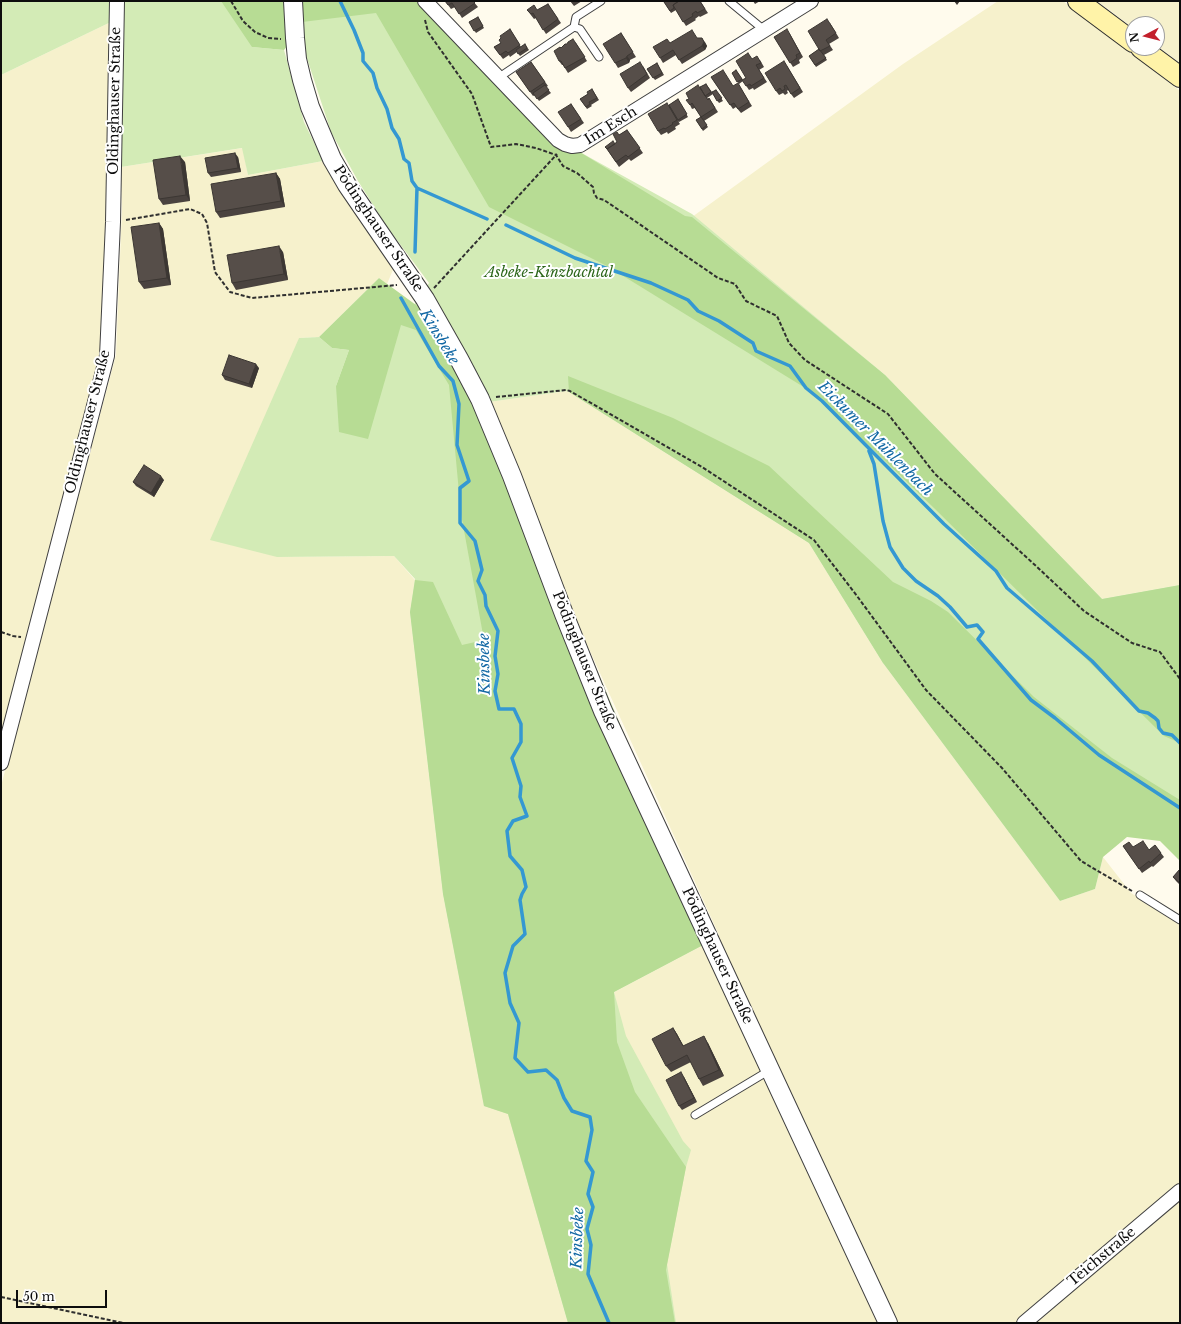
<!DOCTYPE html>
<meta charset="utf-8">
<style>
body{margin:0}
#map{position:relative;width:1181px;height:1324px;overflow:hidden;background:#fffbed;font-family:"Libre Baskerville",serif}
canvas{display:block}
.frame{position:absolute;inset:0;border:2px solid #0d0d0d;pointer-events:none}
.north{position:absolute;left:1125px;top:16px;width:40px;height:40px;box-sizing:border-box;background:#fff;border:1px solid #9e9e9e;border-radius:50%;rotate:263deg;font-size:11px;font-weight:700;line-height:16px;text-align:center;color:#0d0d0d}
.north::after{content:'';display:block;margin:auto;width:14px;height:18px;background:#c3202c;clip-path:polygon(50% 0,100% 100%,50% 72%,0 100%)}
.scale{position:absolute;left:16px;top:1290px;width:91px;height:18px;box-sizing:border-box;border:2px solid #0d0d0d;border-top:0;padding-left:5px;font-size:12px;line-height:14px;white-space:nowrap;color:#0d0d0d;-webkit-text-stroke:3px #fff;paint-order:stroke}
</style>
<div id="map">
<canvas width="1181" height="1324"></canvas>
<div class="frame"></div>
<div class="north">N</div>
<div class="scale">50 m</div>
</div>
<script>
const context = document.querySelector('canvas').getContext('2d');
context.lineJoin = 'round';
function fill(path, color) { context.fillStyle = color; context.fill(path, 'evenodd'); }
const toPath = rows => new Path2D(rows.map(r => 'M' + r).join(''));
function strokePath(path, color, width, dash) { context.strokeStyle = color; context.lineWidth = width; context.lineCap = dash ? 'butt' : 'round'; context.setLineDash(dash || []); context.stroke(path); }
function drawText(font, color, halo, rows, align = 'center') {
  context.font = font + ' "Libre Baskerville",serif'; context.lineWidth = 4; context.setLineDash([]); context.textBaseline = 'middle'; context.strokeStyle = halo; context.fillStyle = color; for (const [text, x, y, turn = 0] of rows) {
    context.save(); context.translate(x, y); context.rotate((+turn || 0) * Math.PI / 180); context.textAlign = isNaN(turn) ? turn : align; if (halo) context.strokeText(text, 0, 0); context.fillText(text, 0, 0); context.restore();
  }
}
const farmland = toPath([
 [998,1,1063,1,1180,91,1180,585,1102,599,885,375,692,217,903,64],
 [1097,1,1180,1,1180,63,1157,46,1157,24,1133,24,1133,28],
 [115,20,104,348,1,737,1,75],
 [243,148,248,175,323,161,395,265,387,284,379,278,319,337,299,338,277,557,394,556,415,580,410,612,443,894,484,1105,508,1113,568,1323,1,1323,1,786,116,355,122,209,121,167],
 [566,391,569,392,809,543,883,663,1060,901,1095,889,1103,857,1131,893,1180,924,1180,1323,675,1323,635,1092,614,992,705,944,719,935,569,605,489,402]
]);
const green = toPath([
 [1,1,422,1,552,145,568,153,573,154,578,151,692,214,885,375,1102,599,1180,585,1180,859,1161,840,883,663,809,543,569,392,566,391,489,402,569,605,697,903,705,944,614,992,626,1036,683,1141,691,1150,686,1167,667,1264,676,1323,568,1323,508,1114,484,1106,443,894,410,612,415,579,394,556,277,557,210,540,299,338,319,337,332,348,349,350,336,386,378,370,401,324,429,283,385,224,358,181,331,132,301,40,252,47,284,50,304,122,323,161,248,175,242,148,121,167,115,20,1,75]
]);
const forest = toPath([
 [221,1,422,1,552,145,568,153,573,154,578,151,685,216,692,217,885,375,1102,599,1180,585,1180,743,1164,736,934,508,815,394,607,266,489,207,376,13,302,22,298,33,284,50,252,47],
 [379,278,427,313,493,440,705,944,614,992,617,1042,635,1092,686,1167,666,1270,675,1323,568,1323,508,1114,484,1106,443,894,410,612,415,580,433,582,462,645,484,640,461,514,449,385,416,330,401,325,368,439,339,432,336,386,349,350,332,348,319,337],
 [568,376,673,418,769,466,893,582,931,601,948,612,1034,697,1112,758,1180,800,1180,861,1160,841,1127,837,1103,857,1095,889,1060,901,883,663,809,543,569,392]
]);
const stream = toPath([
 [340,1,354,30,363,53,363,61,373,73,377,88,387,109,392,128,399,139,404,159,409,163,412,181,417,188,415,252],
 [417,188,487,219],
 [506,225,575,258,651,283,688,300,698,311,719,321,753,343,756,351,790,366,806,388,822,401,944,524,996,571,1007,588,1092,661,1139,711,1148,713,1155,718,1158,721,1159,728,1163,733,1172,735,1180,743],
 [401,298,439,366,453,381,459,404,457,445,469,481,460,488,460,523,475,541,482,570,478,581,485,595,486,606,498,631,495,656,498,674,495,691,499,709,514,709,521,724,521,742,512,758,521,786,520,797,527,816,513,821,507,831,510,856,522,870,526,887,522,894,520,900,525,934,513,946,505,973,510,1003,519,1023,515,1058,528,1072,546,1070,557,1080,564,1098,572,1111,590,1117,592,1130,586,1161,593,1172,588,1194,593,1207,587,1229,591,1245,588,1274,609,1323],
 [869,451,874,464,883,521,890,547,903,568,916,581,938,596,950,607,967,627,977,625,983,632,978,639,1031,700,1055,718,1099,755,1180,808]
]);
const path = toPath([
 [231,1,243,21,255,32,268,38,281,39],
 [425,20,428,32,472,94,491,147,516,144,536,148,556,155,563,166,577,173,593,187,594,193,597,198,604,200,613,206,718,278,735,284,746,301,777,316,789,343,805,360,888,414,935,474,1036,566,1084,611,1132,643,1160,652,1180,679],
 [126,220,190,209,202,214,207,223,215,272,230,292,252,298,397,285],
 [434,288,557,154],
 [496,397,566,390,570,391,702,467,814,540,857,596,926,690,1002,768,1081,861,1132,891],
 [1,632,13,636,21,637],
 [1,1297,123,1323]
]);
const service = toPath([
 [729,1,764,30],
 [574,27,576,17,601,1],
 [498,78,574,27,580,29,599,57],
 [1140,895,1180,920],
 [695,1115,770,1070]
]);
const minor = toPath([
 [425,1,558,140,565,144,572,146,580,145,811,1],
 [1,763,107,356,113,222,117,1],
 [1024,1323,1180,1191]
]);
const tertiary = toPath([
 [293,1,295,38,297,59,302,80,310,107,332,159,347,185,425,299,459,359,480,399,512,476,564,614,603,711,888,1323]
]);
const secondary = toPath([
 [1078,1,1133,42],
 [1141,48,1180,77]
]);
const wall = toPath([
 [445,1,473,1,478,7,462,18,455,7,451,9],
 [570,1,582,1,574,6],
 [700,1,708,13,700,17,699,16,695,19,696,20,686,26,676,10,671,13,664,2],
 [753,1,760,1,755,4],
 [548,4,561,23,546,34,536,18,534,19,527,10,538,10],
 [478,17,484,28,476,33,469,22],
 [830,23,839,38,829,44,833,50,824,55,827,60,816,67,809,56,819,49],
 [510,29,521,47,525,44,529,50,520,56,517,52,510,57,509,55,503,59,494,47,501,43,501,38],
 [621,33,636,57,630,60,629,63,618,68,615,63],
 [790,34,803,57,799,60,800,63,793,67,774,37],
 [698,38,705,42,707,46,705,50,682,64,676,55,663,63,660,58,670,43],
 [576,43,587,61,568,73,563,65,562,65,559,61,561,48,567,44],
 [752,59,760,60,764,67,759,70,767,82,754,90,753,88,749,90,743,81,739,84,732,73,736,70,743,80,746,78],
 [531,62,548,86,546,87,551,93,539,101,535,95,533,96,516,72],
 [657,63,664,75,655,80,647,69],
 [643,66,650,78,631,92,628,88],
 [787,66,803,92,794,98,788,90,787,91,788,93,785,95,783,93,779,95,776,91],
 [711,77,733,86,740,87,752,106,741,113,736,107,733,109],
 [706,84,712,92,716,90,723,101,719,103,712,93,713,94,707,98,708,99,709,98,718,112,704,121,708,127,703,131,696,120,701,117,695,108,692,109,690,105,689,99,700,87],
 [592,89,599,100,591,105,592,106,587,109,580,99,588,94],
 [678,99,688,117,679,122,678,121,680,124,675,127,676,129,668,134,667,132,661,135,658,131,669,105],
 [571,104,584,123,571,132,568,127],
 [627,130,643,153,631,161,629,159,619,167,607,149,617,142,619,135],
 [238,157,241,172,211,177,208,173],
 [185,162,190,201,163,205,159,199],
 [276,173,280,179,285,207,220,218,216,212],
 [159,223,163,229,171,285,144,289,139,282],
 [283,252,288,280,236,290,232,283],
 [259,368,252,388,225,380,222,375],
 [164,480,154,497,136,486,133,482],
 [1155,845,1164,857,1153,867,1152,866,1142,873,1123,846,1149,850],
 [1180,869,1180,885,1176,881,1173,877],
 [673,1028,677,1034,683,1046,708,1043,724,1076,703,1086,699,1079,691,1062,671,1072,666,1066],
 [684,1077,697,1102,682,1110,679,1106]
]);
const shadedWall = toPath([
 [954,1,960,1,957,5],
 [702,38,707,46,705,50,702,46],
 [627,56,630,60,629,63,626,58],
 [235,153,238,157,241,172,238,168],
 [180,156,185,162,190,201,186,195],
 [276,173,280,179,285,207,281,201],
 [159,223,163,229,171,285,167,278],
 [279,246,283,252,288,280,284,274],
 [256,364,259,368,252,388,249,384],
 [161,476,164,480,154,497,151,493],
 [673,1028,677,1034,687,1052,683,1046],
 [704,1036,708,1043,724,1076,719,1070],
 [681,1072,684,1077,697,1102,694,1098]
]);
const building = toPath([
 [445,1,473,1,475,3,459,14,452,3,448,5,445,1],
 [666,1,679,1,673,5,674,8,670,11,664,2,666,1],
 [679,1,700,1,705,9,697,13,696,11,692,14,693,16,683,22,673,5,679,1],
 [548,4,558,19,543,30,533,13,531,14,527,10,534,5,537,10,548,4],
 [478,17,483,26,474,31,469,22,478,17],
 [827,19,836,33,826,40,830,46,820,51,808,31,827,19],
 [510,29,520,45,508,53,506,51,500,55,494,47,501,43,499,40,501,38,500,36,510,29],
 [787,29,800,53,796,55,797,58,790,63,774,37,787,29],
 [692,30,697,38,702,38,704,42,702,46,679,60,673,50,660,58,653,47,667,39,670,43,692,30],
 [621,33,633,52,627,56,626,58,615,63,603,44,621,33],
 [573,39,585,57,565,68,561,61,559,61,554,51,560,47,561,48,565,44,567,44,568,42,573,39],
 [525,44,527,48,518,54,516,50,525,44],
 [819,49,826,58,815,65,809,56,819,49],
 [748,53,752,59,757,56,761,63,756,65,764,78,751,86,750,84,746,86,742,80,746,78,736,61,748,53],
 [784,61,800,88,791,94,786,85,784,86,785,89,782,91,780,88,776,91,765,73,784,61],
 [531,62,545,82,530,92,516,72,531,62],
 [640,62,647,74,628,88,620,74,640,62],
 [657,63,662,73,653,78,647,69,657,63],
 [723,70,733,86,738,83,749,102,738,109,734,103,730,105,711,77,723,70],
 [736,70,742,79,737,82,732,73,736,70],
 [706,84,711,92,705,96,700,87,706,84],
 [545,85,549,90,537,99,533,93,545,85],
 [698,85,708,100,709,98,715,108,701,117,692,103,690,105,686,100,689,99,686,93,698,85],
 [592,89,597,98,589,102,590,104,586,107,580,99,588,94,587,92,592,89],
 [716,90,722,98,717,101,712,92,716,90],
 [678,99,687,114,678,120,669,105,678,99],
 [667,103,677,120,672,123,673,124,665,129,664,128,658,131,648,114,667,103],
 [571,104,581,119,568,127,558,112,571,104],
 [701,117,707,125,702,129,696,120,701,117],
 [627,130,640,148,628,157,626,155,616,162,607,149,617,142,613,134,617,132,619,135,627,130],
 [613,141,615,144,607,149,605,147,613,141],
 [235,153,238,168,208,173,205,158,235,153],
 [180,156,186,195,159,199,153,160,180,156],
 [276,173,281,201,216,212,211,184,276,173],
 [159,223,167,278,139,282,131,227,159,223],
 [279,246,284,274,232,283,227,255,279,246],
 [229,355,256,364,249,384,222,375,229,355],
 [144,465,161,476,151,493,133,482,144,465],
 [1143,841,1149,850,1155,845,1161,853,1150,863,1149,861,1139,869,1123,846,1129,842,1133,847,1143,841],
 [1180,869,1180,883,1173,877,1180,869],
 [673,1028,683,1046,704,1036,719,1070,699,1079,687,1055,666,1066,652,1039,673,1028],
 [681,1072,694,1098,679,1106,666,1080,681,1072]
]);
const streetNames = [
 ["Oldinghauser Straße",115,101,-89],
 ["Im Esch",611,126,-32],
 ["Pödinghauser Straße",378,229,56],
 ["Oldinghauser Straße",88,422,-76],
 ["Pödinghauser Straße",584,661,68],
 ["Pödinghauser Straße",717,956,65],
 ["Teichstraße",1102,1257,-40]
];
const parkNames = [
 ["Asbeke-Kinzbachtal",549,273]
];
const waterNames = [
 ["Kinsbeke",439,337,59],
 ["Eickumer Mühlenbach",875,439,45],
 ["Kinsbeke",485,664,-91],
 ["Kinsbeke",578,1238,-88]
];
fill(farmland, '#f6f1cc');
fill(green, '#d3ebb6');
fill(forest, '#b7dc94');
strokePath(stream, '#3498d2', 3.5);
strokePath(service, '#404040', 9);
strokePath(minor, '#404040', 16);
strokePath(tertiary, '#404040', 20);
strokePath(secondary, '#2f2f2f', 22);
strokePath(path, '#2f2f2f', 2, [4, 2]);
strokePath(service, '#fff', 7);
strokePath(minor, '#fff', 14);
strokePath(tertiary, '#fff', 18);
strokePath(secondary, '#fff3a8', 20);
fill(wall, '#4a433f');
fill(shadedWall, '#3c3733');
fill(building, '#564e49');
strokePath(building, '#3c3733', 1);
drawText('14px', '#0d0d0d', '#fff', streetNames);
drawText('italic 14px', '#2d671b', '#fff', parkNames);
drawText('italic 15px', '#1268a4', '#fff', waterNames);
</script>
